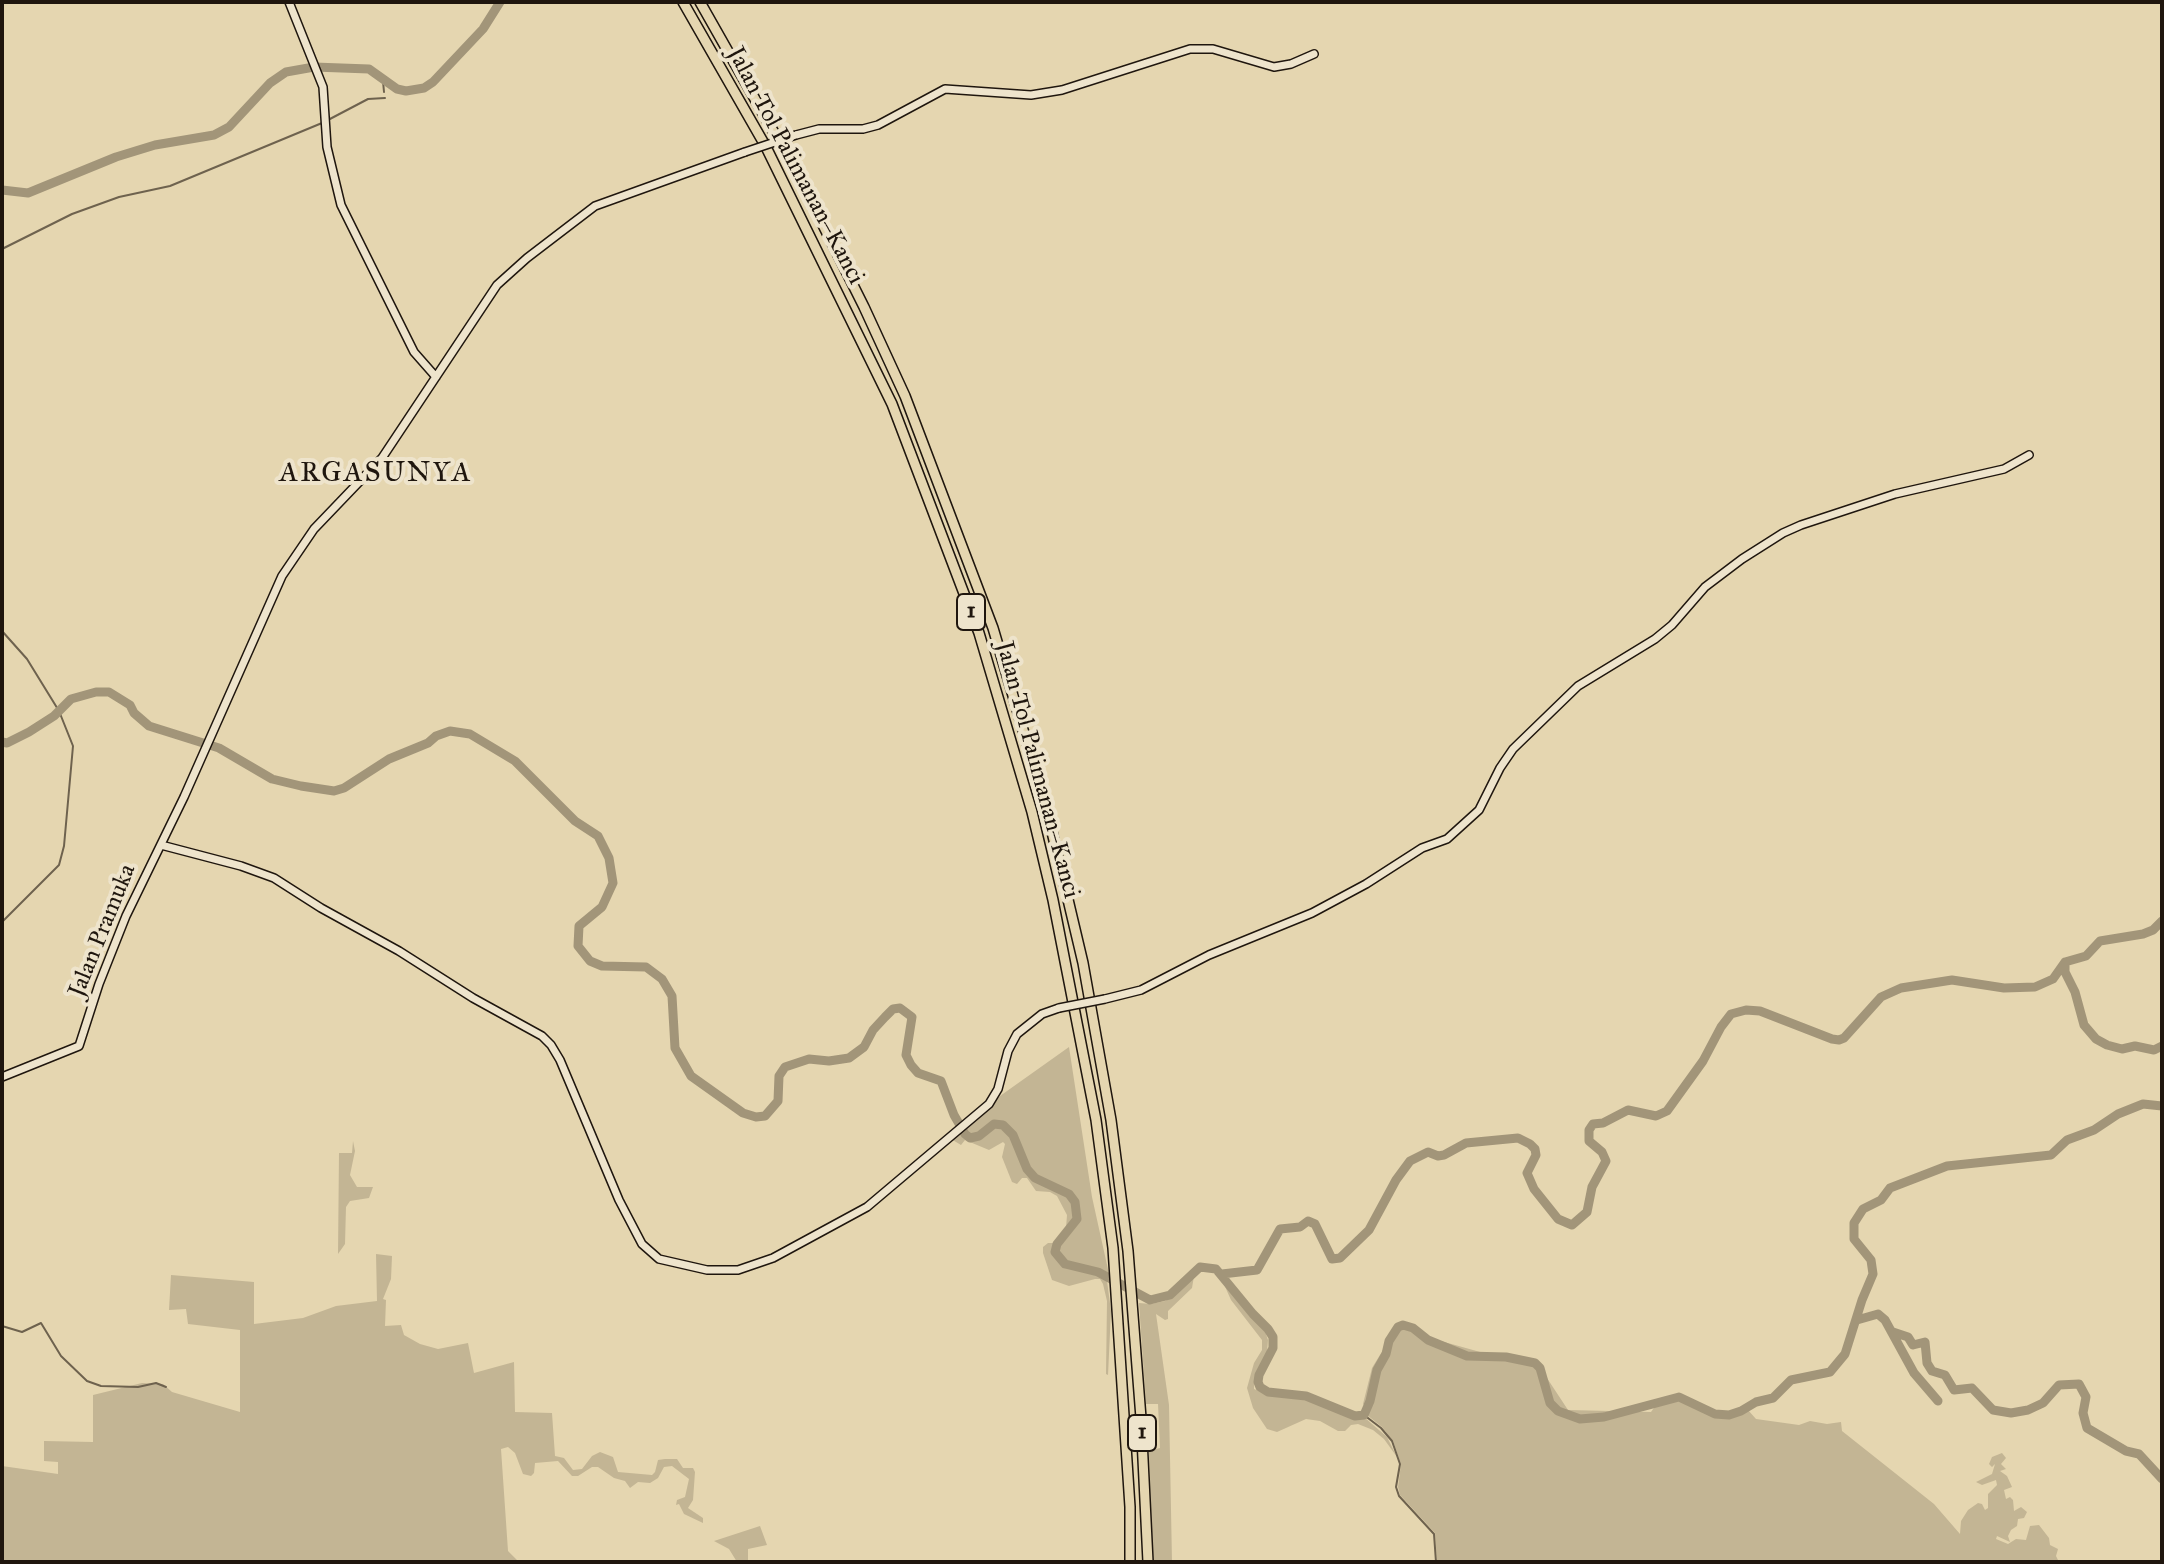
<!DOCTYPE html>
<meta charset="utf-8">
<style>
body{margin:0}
#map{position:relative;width:2164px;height:1564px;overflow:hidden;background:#e5d6b0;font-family:"IM FELL Great Primer",serif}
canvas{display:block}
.frame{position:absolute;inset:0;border:4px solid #1f160e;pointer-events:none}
</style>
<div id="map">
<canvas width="2164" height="1564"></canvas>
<div class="frame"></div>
</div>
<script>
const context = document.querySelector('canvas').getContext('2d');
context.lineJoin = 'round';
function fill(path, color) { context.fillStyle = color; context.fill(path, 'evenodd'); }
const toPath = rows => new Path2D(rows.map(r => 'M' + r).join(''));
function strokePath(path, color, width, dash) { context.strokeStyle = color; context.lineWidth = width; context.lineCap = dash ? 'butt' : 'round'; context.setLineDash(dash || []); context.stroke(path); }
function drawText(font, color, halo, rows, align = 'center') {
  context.font = font + ' "IM FELL Great Primer",serif'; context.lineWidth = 8; context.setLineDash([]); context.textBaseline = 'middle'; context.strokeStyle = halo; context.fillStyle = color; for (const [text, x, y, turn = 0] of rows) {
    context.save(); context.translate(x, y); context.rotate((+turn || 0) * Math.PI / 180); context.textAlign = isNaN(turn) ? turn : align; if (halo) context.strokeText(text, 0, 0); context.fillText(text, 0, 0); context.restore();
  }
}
const green = toPath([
 [1069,1047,1092,1197,1109,1274,1066,1262,1060,1257,1058,1252,1059,1245,1079,1219,1077,1201,1070,1192,1037,1176,1029,1168,1015,1134,1003,1123,994,1122,978,1134,971,1135,966,1129,1000,1096],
 [995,1127,1002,1127,1011,1136,1025,1170,1034,1180,1067,1196,1073,1203,1075,1218,1066,1228,1067,1215,1057,1196,1050,1192,1036,1191,1027,1178,1022,1178,1017,1184,1012,1182,1002,1157,1005,1144,1003,1142,989,1150,965,1140,961,1145,951,1139,958,1133,970,1140,980,1138],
 [353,1141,355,1151,350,1175,357,1187,373,1187,369,1198,350,1201,346,1207,345,1244,338,1254,339,1153,352,1153],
 [1048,1243,1055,1243,1053,1253,1064,1266,1097,1275,1107,1281,1111,1311,1108,1375,1106,1374,1107,1301,1103,1284,1100,1279,1095,1279,1069,1286,1052,1280,1043,1253,1043,1247],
 [376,1254,392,1256,391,1279,383,1299,386,1300,385,1326,401,1325,404,1335,420,1344,438,1349,468,1343,474,1373,514,1362,515,1412,552,1413,555,1456,564,1458,573,1470,582,1469,592,1456,600,1452,613,1457,618,1472,652,1475,655,1472,658,1460,665,1459,677,1459,683,1468,693,1468,695,1472,693,1500,688,1508,703,1518,703,1523,684,1514,679,1504,676,1505,677,1500,685,1497,689,1479,672,1466,664,1467,658,1478,650,1483,638,1482,630,1488,625,1481,614,1478,598,1467,592,1467,578,1476,572,1476,558,1461,535,1463,534,1473,531,1476,523,1474,515,1453,508,1447,501,1449,508,1551,519,1562,2,1562,2,1466,58,1474,58,1462,44,1461,44,1441,93,1442,93,1395,142,1383,163,1384,172,1392,240,1412,240,1330,188,1324,186,1309,169,1310,171,1275,254,1282,254,1324,303,1318,336,1306,377,1301],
 [1194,1276,1192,1288,1168,1311,1168,1319,1165,1320,1156,1314,1169,1405,1172,1562,1151,1562,1149,1451,1160,1448,1158,1404,1146,1404,1139,1303,1151,1304,1165,1301,1177,1294],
 [1223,1282,1265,1331,1268,1340,1267,1353,1254,1380,1254,1389,1264,1393,1305,1399,1348,1417,1364,1417,1387,1437,1397,1457,1384,1439,1373,1430,1358,1424,1351,1425,1345,1431,1338,1431,1320,1421,1306,1419,1277,1432,1267,1429,1253,1408,1247,1388,1254,1363,1262,1350,1262,1340,1231,1300],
 [1400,1322,1430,1338,1541,1369,1568,1410,1651,1412,1656,1405,1679,1400,1713,1416,1731,1417,1748,1410,1756,1419,1799,1425,1810,1421,1827,1424,1841,1422,1842,1431,1934,1504,1960,1534,1961,1521,1968,1510,1978,1503,1982,1504,1985,1510,1988,1508,1988,1494,1997,1485,1996,1480,1982,1485,1976,1482,1992,1474,1995,1464,1992,1467,1989,1464,1992,1457,2002,1453,2006,1458,2001,1464,2006,1469,2000,1471,2007,1476,2012,1487,2004,1490,2006,1499,2010,1497,2013,1500,2014,1511,2021,1507,2027,1512,2024,1518,2018,1519,2017,1526,2011,1530,2008,1536,2010,1542,1997,1536,1996,1539,2008,1544,2016,1539,2026,1540,2030,1526,2039,1525,2049,1538,2050,1545,2058,1549,2056,1556,2059,1562,1437,1562,1435,1533,1400,1495,1398,1487,1401,1464,1393,1441,1382,1427,1367,1415,1368,1409,1363,1404,1372,1368],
 [760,1526,767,1545,748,1549,748,1562,737,1562,729,1549,714,1541]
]);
const stream = toPath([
 [383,81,384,92],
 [328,120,368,99,385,98],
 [2,249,72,214,119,197,170,186,322,123],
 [2,631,27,659,59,711,73,746,64,846,59,865,2,922],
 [2,1326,22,1332,41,1323,61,1356,87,1381,101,1386,138,1387,156,1383,166,1387],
 [1364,1415,1381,1428,1392,1441,1400,1464,1396,1487,1399,1496,1434,1534,1436,1562]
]);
const river = toPath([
 [2,190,28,193,116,157,155,145,214,135,229,127,270,83,286,72,314,67,369,69,397,89,406,91,424,88,433,82,483,29,500,2],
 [2,742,7,743,29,732,54,716,71,699,96,692,109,692,130,705,134,713,149,726,219,748,272,779,301,786,334,791,344,788,389,759,428,743,436,736,450,731,470,734,515,761,575,821,598,836,609,858,613,883,602,907,579,926,578,946,590,961,602,966,646,967,662,979,672,996,675,1048,691,1076,743,1113,756,1117,765,1116,778,1101,779,1076,785,1067,809,1059,829,1061,849,1058,864,1047,873,1030,885,1017,893,1009,900,1008,912,1017,906,1055,911,1065,918,1073,941,1081,954,1115,965,1134,970,1138,979,1136,994,1124,1003,1125,1013,1135,1027,1169,1035,1178,1069,1194,1075,1202,1077,1219,1057,1244,1055,1252,1065,1264,1098,1272,1150,1300,1170,1295,1200,1267,1216,1269,1253,1314,1268,1329,1273,1337,1273,1348,1259,1375,1258,1382,1260,1387,1268,1392,1306,1396,1355,1416,1364,1415,1370,1401,1377,1370,1386,1354,1389,1341,1398,1327,1403,1325,1413,1328,1428,1340,1467,1356,1506,1357,1535,1363,1540,1368,1550,1403,1558,1411,1580,1419,1604,1417,1679,1397,1715,1414,1729,1415,1741,1411,1756,1402,1773,1398,1791,1380,1830,1372,1845,1354,1862,1300,1873,1274,1871,1260,1854,1239,1854,1223,1863,1209,1881,1200,1890,1188,1947,1166,2051,1155,2067,1140,2094,1130,2118,1114,2143,1104,2162,1106],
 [2065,962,2065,972,2075,992,2084,1025,2096,1039,2107,1045,2122,1049,2135,1046,2154,1050,2162,1046],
 [1222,1274,1257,1270,1280,1229,1300,1227,1308,1221,1315,1224,1332,1259,1340,1258,1369,1230,1396,1180,1410,1161,1428,1152,1438,1156,1444,1155,1466,1143,1518,1138,1530,1144,1535,1149,1536,1155,1527,1173,1534,1189,1558,1219,1572,1225,1587,1212,1592,1187,1606,1161,1602,1152,1589,1141,1589,1130,1593,1124,1603,1123,1628,1110,1656,1116,1667,1111,1703,1061,1721,1027,1731,1014,1746,1010,1760,1011,1832,1039,1839,1040,1844,1038,1881,997,1901,988,1952,980,2004,988,2035,987,2053,979,2065,962,2086,956,2100,941,2143,934,2153,930,2162,921],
 [1857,1320,1878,1314,1885,1320,1914,1373,1938,1401],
 [1893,1332,1908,1337,1913,1345,1925,1342,1927,1363,1932,1371,1945,1375,1954,1390,1972,1388,1993,1410,2011,1413,2028,1410,2043,1403,2059,1385,2079,1384,2086,1397,2083,1413,2087,1428,2126,1451,2139,1454,2162,1479]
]);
const secondary = toPath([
 [289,2,323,87,327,147,341,205,414,352,436,377],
 [796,135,819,129,863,129,878,125,945,89,1031,95,1062,90,1190,49,1213,49,1274,67,1291,64,1314,54],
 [161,845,241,866,274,878,321,908,399,951,473,998,542,1036,551,1045,560,1060,619,1200,642,1244,659,1259,707,1270,738,1270,773,1258,867,1207,989,1104,998,1089,1008,1051,1017,1034,1042,1014,1059,1008],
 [1105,999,1141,990,1209,955,1312,913,1366,884,1422,848,1447,839,1479,810,1500,768,1513,749,1578,686,1655,639,1672,625,1705,587,1742,559,1783,533,1801,525,1895,494,2004,469,2029,455],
 [2,1077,79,1046,99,984,126,916,184,797,282,576,314,529,382,458,497,285,527,258,595,206,745,152]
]);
const highway = toPath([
 [683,2,766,147,892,404,979,633,1032,812,1053,900,1096,1120,1113,1248,1130,1507,1130,1562],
 [700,2,798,175,864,307,905,396,993,628,1019,716,1048,815,1083,963,1111,1120,1128,1251,1141,1418,1148,1562]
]);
const secondaryBridge = toPath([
 [745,152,796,135],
 [1059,1008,1105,999]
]);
const shields = [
 [971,612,28],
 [1142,1433,28]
];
const shieldNames = [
 ["1",971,612],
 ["1",1142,1433]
];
const streetNames = [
 ["Jalan Tol Palimanan–Kanci",795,166,62],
 ["Jalan Tol Palimanan–Kanci",1037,770,75],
 ["Jalan Pramuka",103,931,-68]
];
const quarterNames = [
 ["ARGASUNYA",376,474]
];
fill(green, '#c3b594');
strokePath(stream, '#6e624e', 2);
strokePath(river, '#a29579', 9);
strokePath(secondary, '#1f160e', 10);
strokePath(highway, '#1f160e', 12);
strokePath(secondary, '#eee4cc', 7);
strokePath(highway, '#e5d6b0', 9);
strokePath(secondaryBridge, '#1f160e', 10, []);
strokePath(secondaryBridge, '#eee4cc', 7);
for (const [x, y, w] of shields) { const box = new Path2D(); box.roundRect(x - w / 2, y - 18, w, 36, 6); context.fillStyle = '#eee4cc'; context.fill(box); strokePath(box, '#1f160e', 2); }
drawText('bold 22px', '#1f160e', null, shieldNames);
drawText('24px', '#1f160e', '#eee4cc', streetNames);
context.letterSpacing = '2px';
drawText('28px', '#1f160e', '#eee4cc', quarterNames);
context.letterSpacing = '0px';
</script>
